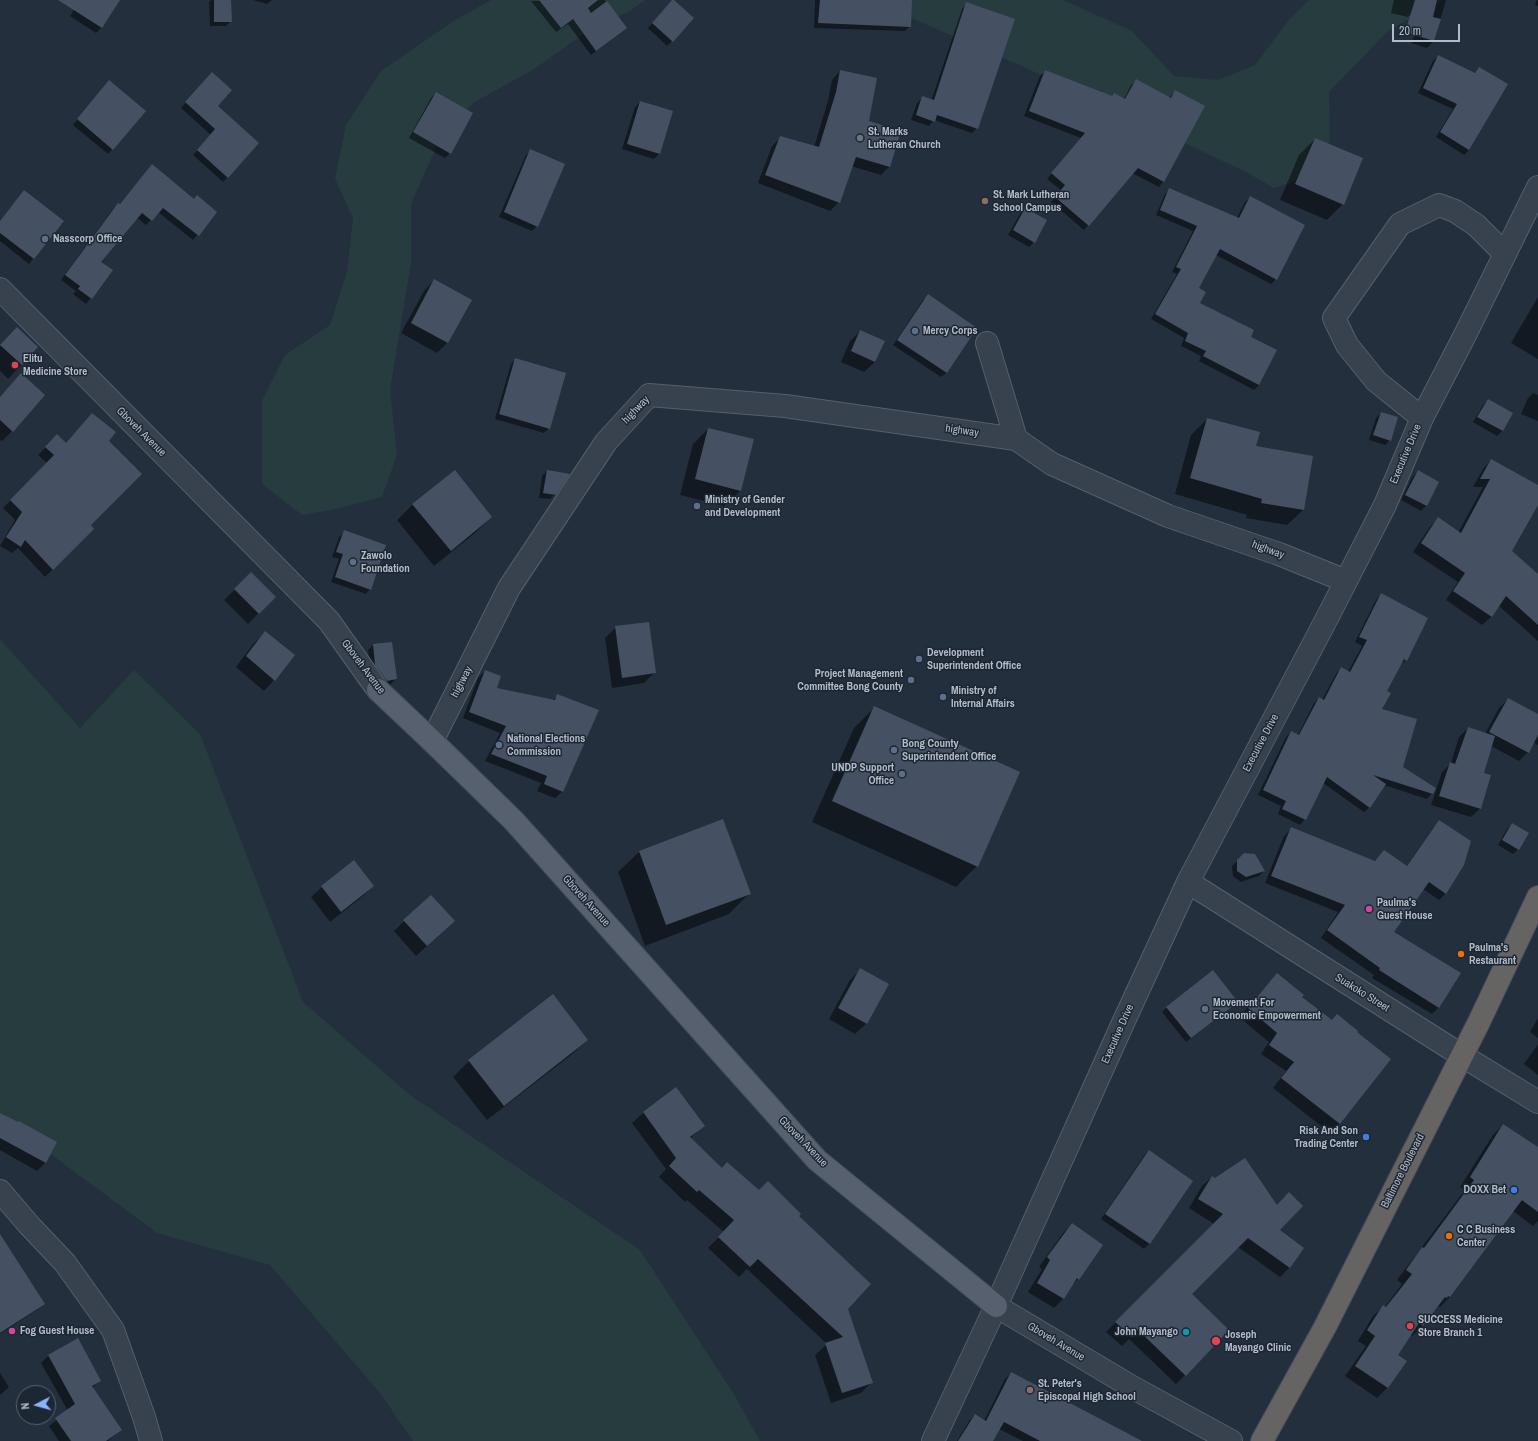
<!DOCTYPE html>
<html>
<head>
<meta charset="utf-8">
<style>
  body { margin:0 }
  #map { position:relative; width:1538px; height:1441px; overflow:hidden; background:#242f3e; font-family:"Archivo Narrow",sans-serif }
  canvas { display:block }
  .north { position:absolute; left:16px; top:1385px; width:40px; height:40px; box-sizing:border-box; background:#1d2633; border:1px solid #59626f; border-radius:50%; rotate:264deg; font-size:11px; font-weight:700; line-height:16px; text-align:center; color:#b4bcc9 }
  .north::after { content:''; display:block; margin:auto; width:14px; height:18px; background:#8ab4f8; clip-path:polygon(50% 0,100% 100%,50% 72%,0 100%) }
  .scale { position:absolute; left:1392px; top:24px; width:68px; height:18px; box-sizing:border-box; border:2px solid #b4bcc9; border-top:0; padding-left:5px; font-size:12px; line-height:14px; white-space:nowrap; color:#b4bcc9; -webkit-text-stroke:3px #1d2633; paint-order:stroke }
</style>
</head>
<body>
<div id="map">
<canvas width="1538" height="1441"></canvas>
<div class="north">N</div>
<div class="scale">20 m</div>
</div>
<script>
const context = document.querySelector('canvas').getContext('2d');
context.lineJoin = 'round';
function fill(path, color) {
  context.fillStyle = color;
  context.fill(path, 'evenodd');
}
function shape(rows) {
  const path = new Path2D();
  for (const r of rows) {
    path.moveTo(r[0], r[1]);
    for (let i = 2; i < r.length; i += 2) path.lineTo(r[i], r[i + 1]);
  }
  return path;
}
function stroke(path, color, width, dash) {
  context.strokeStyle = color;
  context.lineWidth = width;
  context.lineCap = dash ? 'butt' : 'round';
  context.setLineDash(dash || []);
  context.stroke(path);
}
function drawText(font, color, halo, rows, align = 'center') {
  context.font = font + ' "Archivo Narrow",sans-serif';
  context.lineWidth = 3;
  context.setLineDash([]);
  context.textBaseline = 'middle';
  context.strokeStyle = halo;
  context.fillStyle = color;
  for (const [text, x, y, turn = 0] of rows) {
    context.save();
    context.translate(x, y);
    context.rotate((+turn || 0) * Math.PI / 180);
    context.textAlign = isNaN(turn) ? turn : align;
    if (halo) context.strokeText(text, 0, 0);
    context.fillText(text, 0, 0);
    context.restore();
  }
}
fill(shape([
  [491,0,646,0,628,12,592,28,536,68,473,103,436,148,411,204,411,263,390,390,397,455,382,497,336,509,302,515,262,484,262,401,285,355,330,325,347,272,353,218,335,179,346,125,381,71,455,20],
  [900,0,1063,0,1132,31,1174,76,1218,80,1255,65,1288,21,1309,0,1443,0,1388,31,1329,92,1330,141,1295,181,1274,188,1248,173,1026,68,909,17],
  [0,639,80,728,134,670,200,734,303,1002,410,1095,640,1250,735,1396,760,1441,413,1441,380,1393,270,1265,157,1233,18,1130,0,1113]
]), '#263c3f');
fill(shape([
  [72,0,119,0,101,28,96,33,70,16,78,4],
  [211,0,230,0,231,21,226,26,210,26,209,2],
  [253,0,272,0,267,4],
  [605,0,626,28,591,55,568,24,556,32,531,1],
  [815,0,911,0,910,26,905,31,814,28],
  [1394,0,1417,0,1416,9,1408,17,1391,13],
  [1431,0,1446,0,1434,41,1427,48,1411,43],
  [1537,0,1538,0,1538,6,1535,5],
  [966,4,977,128,972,133,934,120,929,126,911,120,917,103,922,98,931,101,962,9],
  [668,5,672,41,667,46,648,28],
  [1438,56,1474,73,1479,68,1469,150,1464,155,1436,137,1453,109,1418,93,1433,61],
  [840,71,868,122,900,132,889,167,881,175,851,166,839,202,830,211,758,183,772,146,781,137,814,147,828,101,832,80],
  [1045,71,1111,97,1114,94,1124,99,1131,85,1136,81,1169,98,1175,91,1203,106,1163,182,1159,187,1132,173,1084,230,1051,202,1061,190,1047,179,1081,138,1024,116,1040,76],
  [207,78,216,106,228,177,223,182,193,155,211,135,181,108],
  [104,87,144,111,108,154,73,125],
  [436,93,450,153,445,158,409,138,431,98],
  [640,102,672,112,659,154,654,159,622,149,635,107],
  [1315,139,1343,204,1327,220,1280,200,1299,155],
  [531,150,537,226,532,231,499,217,526,155],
  [152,165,194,200,216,212,193,240,158,212,146,225,136,217,100,262,112,271,86,304,73,294,76,291,61,280,113,209,119,205],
  [1170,189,1237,218,1245,202,1250,197,1276,279,1271,284,1216,255,1198,288,1199,303,1250,337,1259,385,1254,390,1199,361,1201,356,1181,346,1184,338,1151,319,1177,274,1172,272,1193,231,1156,215,1165,194],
  [24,191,62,221,29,264,0,241,0,221],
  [1025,209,1034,242,1029,247,1008,235,1020,214],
  [434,280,447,343,437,353,401,333,424,291],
  [928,296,976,328,946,373,941,377,893,345,923,300],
  [1538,297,1538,359,1511,343],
  [17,329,37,348,8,379,0,371,0,346],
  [860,331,884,341,875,362,864,372,841,362,850,341],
  [516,359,549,428,544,433,495,419,511,364],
  [11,385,12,431,2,441,0,440,0,397],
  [1533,393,1538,395,1538,421,1521,414,1528,398],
  [1488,400,1512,413,1502,431,1497,436,1473,422,1483,405],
  [1381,413,1390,440,1385,445,1369,440,1376,418],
  [92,414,107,441,89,525,93,529,45,577,18,548,12,553,0,546,15,520,3,508,47,463,38,455,57,436,66,444],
  [1207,419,1255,447,1303,510,1287,525,1246,518,1247,515,1175,494,1191,435],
  [708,429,740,491,724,506,680,495,693,444],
  [1491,460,1538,486,1538,503,1511,552,1538,576,1538,641,1498,605,1491,617,1482,625,1446,600,1458,582,1413,552,1430,527,1438,519,1458,533,1483,487,1473,487,1483,469],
  [547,471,555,494,550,499,539,498,542,476],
  [1418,471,1438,482,1426,506,1421,511,1401,500,1413,476],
  [413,504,491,517,475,533,434,566,397,520],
  [344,532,370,589,366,594,331,582,339,559,332,557,339,537],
  [251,574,274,597,248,624,224,600],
  [1381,594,1427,618,1406,660,1400,665,1385,691,1381,710,1402,768,1432,793,1427,799,1384,785,1370,807,1364,812,1323,783,1305,819,1300,825,1278,814,1281,806,1258,795,1286,737,1291,732,1298,735,1314,703,1319,698,1322,700,1336,674,1341,668,1348,672,1362,646,1355,642,1376,600],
  [616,627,654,673,644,683,612,688,605,638],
  [265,633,274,680,264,691,236,667,254,643],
  [373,645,396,679,391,684,382,685,371,670,368,650],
  [485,671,495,689,553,700,558,695,598,710,562,792,555,798,537,791,541,783,485,761,500,733,463,718,478,678],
  [1508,699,1538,716,1538,745,1533,742,1528,752,1519,761,1491,746,1482,773,1490,776,1480,809,1471,817,1431,805,1442,772,1451,763,1459,737,1468,728,1485,734,1499,708],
  [875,707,977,866,956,887,812,822,854,728],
  [1440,821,1446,893,1439,900,1423,889,1393,932,1439,1007,1432,1014,1372,978,1374,975,1321,938,1338,912,1265,883,1284,836,1291,829,1374,862,1384,851,1406,867,1433,828],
  [1512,824,1518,849,1513,854,1498,845,1507,829],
  [639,852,750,893,729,914,645,946,618,872],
  [1237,861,1264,871,1259,876,1241,882,1233,876,1232,866],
  [354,862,373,886,363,896,330,922,311,897,322,887],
  [404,921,443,931,416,956,394,931],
  [861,969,888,985,866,1024,855,1034,829,1019,850,980],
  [1277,974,1301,997,1331,1021,1356,1032,1390,1059,1339,1124,1330,1133,1273,1088,1286,1071,1261,1054,1269,1042,1239,1017],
  [1232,1006,1186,1042,1162,1012,1167,1007],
  [1538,1018,1538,1038,1530,1032],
  [587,1040,571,1055,487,1120,453,1077,469,1061],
  [1538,1044,1538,1075,1524,1064],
  [676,1088,703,1126,690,1139,722,1169,798,1216,847,1309,872,1382,861,1393,831,1403,815,1355,827,1344,747,1269,739,1277,708,1248,724,1232,687,1200,685,1202,659,1177,666,1169,632,1123,643,1113],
  [0,1114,56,1142,45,1163,37,1171,0,1150],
  [1503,1125,1538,1148,1538,1221,1533,1226,1513,1211,1450,1297,1440,1307,1438,1306,1423,1326,1412,1336,1410,1334,1397,1355,1405,1361,1387,1388,1377,1398,1345,1376,1366,1346,1358,1341,1373,1316,1384,1306,1385,1307,1402,1284,1397,1280,1465,1190,1460,1187,1493,1135],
  [1149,1151,1192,1181,1149,1244,1144,1249,1101,1219,1144,1156],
  [1212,1177,1278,1231,1303,1248,1289,1268,1280,1277,1238,1247,1191,1294,1185,1375,1176,1384,1129,1339,1122,1346,1106,1332,1214,1224,1189,1208,1202,1186],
  [1072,1224,1078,1279,1071,1286,1063,1299,1054,1308,1028,1292,1042,1269,1039,1267,1063,1233],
  [0,1236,43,1304,38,1309,0,1334],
  [77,1340,99,1381,92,1388,121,1430,108,1441,59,1441,49,1426,68,1411,41,1363,48,1356],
  [0,1373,9,1387,0,1395],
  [1011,1373,1140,1441,1023,1441,999,1429,991,1441,957,1441,969,1421,975,1415,984,1421,1005,1379]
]), '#0007');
fill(shape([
  [58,0,120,0,102,28],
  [214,0,231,0,232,22,214,22],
  [539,0,598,0,588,8,591,13,607,1,627,28,596,51,573,19,561,28],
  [672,0,674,0,694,18,673,42,652,23],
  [820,0,912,0,911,27,818,23],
  [1415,0,1437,0,1433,17,1441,19,1434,41,1405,32],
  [966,2,1015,19,978,129,937,115,935,122,916,115,922,96,934,100],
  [1438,55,1475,73,1479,67,1508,84,1469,150,1440,132,1457,104,1423,88],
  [840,70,877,78,869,121,901,131,890,167,856,157,840,203,765,175,780,136,819,147,836,92],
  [1045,70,1112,96,1114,93,1125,99,1136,79,1171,98,1175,90,1205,106,1164,182,1138,168,1089,226,1055,197,1065,185,1051,173,1085,133,1029,111],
  [212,72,232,90,218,106,259,143,228,178,197,150,215,129,185,102],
  [109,80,146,111,113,150,77,119],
  [436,92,473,113,451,154,413,132],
  [640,101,673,111,660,154,627,144],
  [1315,138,1363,158,1344,205,1295,184],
  [530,149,565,164,538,227,504,212],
  [152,164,194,199,197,195,217,212,199,236,163,208,152,221,142,213,101,262,113,270,92,299,78,289,80,286,65,275,118,203,120,204],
  [1169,188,1239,218,1250,196,1305,225,1277,280,1220,249,1199,288,1206,292,1200,303,1254,330,1251,337,1277,350,1259,385,1203,356,1206,351,1185,341,1188,333,1155,314,1181,269,1176,267,1197,226,1160,210],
  [24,190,64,221,34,259,0,233,0,221],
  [1025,208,1047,220,1035,243,1013,230],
  [434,279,472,300,448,343,411,323],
  [928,294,977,328,947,373,897,340],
  [17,327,38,347,22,365,0,345],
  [860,330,885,341,875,362,851,351],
  [515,358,566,373,550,429,499,414],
  [21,373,45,395,13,432,0,420,0,397],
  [1488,399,1513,413,1503,431,1477,417],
  [1381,412,1398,417,1391,441,1373,435],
  [92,413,116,432,109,441,142,474,91,525,94,529,53,570,25,540,21,547,6,537,22,512,10,500,54,455,45,447,57,434,66,443],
  [1207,418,1260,432,1256,446,1313,456,1304,510,1261,503,1262,499,1190,478],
  [708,428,754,439,741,491,695,479],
  [1491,459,1538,485,1538,505,1512,551,1538,574,1538,625,1506,596,1492,617,1453,591,1465,573,1421,543,1438,517,1461,533,1490,479,1480,479],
  [455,470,492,517,451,551,412,504],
  [547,470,570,474,556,495,543,493],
  [1418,470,1439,482,1427,506,1405,495],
  [344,530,386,545,371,590,335,577,343,554,336,552],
  [251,572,276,597,259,614,234,589],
  [1381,593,1428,618,1407,661,1404,659,1387,691,1391,693,1382,709,1417,719,1403,767,1436,788,1433,794,1373,775,1386,784,1370,808,1327,777,1306,820,1282,809,1286,801,1263,790,1291,731,1299,735,1319,697,1324,700,1341,667,1350,672,1367,640,1359,637],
  [649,622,656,673,622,678,615,626],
  [265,631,295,655,275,681,246,656],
  [392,642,397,679,387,681,375,665,373,644],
  [485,670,501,676,497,688,555,700,557,694,599,710,563,792,544,784,547,776,491,754,506,726,469,712],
  [1508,698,1538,714,1538,735,1529,753,1489,732],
  [874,706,1020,772,978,867,832,801],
  [1468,727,1495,736,1484,773,1491,775,1481,809,1439,796,1450,762,1455,764],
  [723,819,751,894,666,925,639,851],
  [1439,820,1471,841,1464,865,1446,894,1429,882,1394,932,1461,973,1439,1008,1379,970,1380,968,1327,930,1345,905,1271,876,1291,827,1375,861,1384,850,1407,866],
  [1512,823,1529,833,1519,850,1502,840],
  [1244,853,1255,854,1265,871,1246,877,1237,871,1237,860],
  [354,860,374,886,341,912,321,886],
  [431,895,455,921,427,946,403,920],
  [860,968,889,984,867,1024,838,1008],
  [1213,970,1238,1002,1191,1038,1166,1007],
  [1277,973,1304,995,1302,997,1332,1020,1337,1014,1358,1031,1357,1032,1391,1059,1340,1124,1281,1078,1294,1062,1269,1045,1277,1033,1248,1008],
  [553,994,588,1040,504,1106,468,1060],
  [676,1087,705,1126,690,1137,722,1168,727,1162,759,1190,768,1181,801,1214,799,1216,871,1284,848,1309,873,1383,842,1393,825,1343,843,1337,758,1259,750,1267,718,1237,734,1220,699,1190,697,1192,669,1166,676,1158,643,1112],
  [0,1113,18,1122,19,1121,57,1142,46,1163,0,1138],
  [1503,1124,1538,1147,1538,1212,1522,1200,1450,1297,1448,1296,1447,1298,1445,1297,1423,1326,1419,1323,1398,1355,1407,1361,1388,1388,1355,1366,1375,1336,1367,1330,1383,1305,1386,1307,1412,1274,1406,1270,1422,1247,1424,1248,1474,1180,1470,1177],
  [1149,1150,1193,1181,1150,1244,1105,1214],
  [1245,1158,1277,1205,1289,1192,1303,1206,1280,1230,1304,1248,1290,1268,1248,1238,1192,1294,1229,1330,1186,1376,1138,1330,1132,1337,1115,1322,1223,1214,1198,1199,1212,1176,1215,1178],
  [1072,1223,1103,1245,1079,1280,1077,1278,1064,1299,1037,1283,1050,1260,1047,1257],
  [0,1234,45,1304,0,1333],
  [78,1338,101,1381,92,1386,122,1430,106,1441,71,1441,55,1418,75,1404,48,1355],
  [1011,1372,1087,1412,1142,1441,1040,1441,1004,1422,993,1441,958,1441,975,1414,986,1421]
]), '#455162');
const minor = shape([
  [0,289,329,621,378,690],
  [987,343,1016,439,1052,464,1168,516,1279,554,1346,581],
  [1422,418,1376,381,1347,345,1334,318,1400,224,1439,205,1455,211,1476,225,1505,254],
  [432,741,509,588,606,442,649,395,785,406,1016,439],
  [1188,882,1461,1055,1538,1102],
  [0,1191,29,1225,65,1263,113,1330,144,1417,151,1441],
  [996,1306,1132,1387,1231,1441],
  [933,1441,996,1306,1123,1023,1188,882,1325,622,1385,505,1422,418,1465,335,1538,187]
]);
const primary = shape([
  [378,690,432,741,514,821,817,1160,996,1306]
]);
const trunk = shape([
  [1262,1441,1325,1327,1479,1022,1538,897]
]);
stroke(minor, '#565f6c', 24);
stroke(primary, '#414a57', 24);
stroke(trunk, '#434c59', 24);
stroke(minor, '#38414e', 22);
stroke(primary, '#56606e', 22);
stroke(trunk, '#656462', 22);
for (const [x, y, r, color] of [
  [860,138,4,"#6b7280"],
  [985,201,4,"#8d6e63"],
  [45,239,4,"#5c6f8a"],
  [915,331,4,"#5c6f8a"],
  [15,365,4,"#e0444e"],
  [697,506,4,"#5c6f8a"],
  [353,562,4,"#5c6f8a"],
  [919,659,4,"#5c6f8a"],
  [911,680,4,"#5c6f8a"],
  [943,697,4,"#5c6f8a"],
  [499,745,4,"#5c6f8a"],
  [894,750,4,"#5c6f8a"],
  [902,774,4,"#5c6f8a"],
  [1369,909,4,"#d1479c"],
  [1461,954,4,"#e8710a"],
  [1205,1009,4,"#5c6f8a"],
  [1366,1137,4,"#3f7fe0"],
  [1514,1190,4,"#3f7fe0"],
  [1449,1236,4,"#e8710a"],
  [1410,1326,4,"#e0444e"],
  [12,1331,4,"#d1479c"],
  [1186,1332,4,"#0f9aa8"],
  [1216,1341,5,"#e0444e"],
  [1030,1390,4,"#8d6e63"]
]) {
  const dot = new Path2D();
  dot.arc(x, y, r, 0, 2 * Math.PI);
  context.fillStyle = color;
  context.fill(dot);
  stroke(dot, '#1d2633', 1.5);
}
drawText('bold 11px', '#b4bcc9', '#1d2633', [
  ["St. Marks",868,132],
  ["Lutheran Church",868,145],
  ["St. Mark Lutheran",993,195],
  ["School Campus",993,208],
  ["Nasscorp Office",53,239],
  ["Mercy Corps",923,331],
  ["Elitu",23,359],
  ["Medicine Store",23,372],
  ["Ministry of Gender",705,500],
  ["and Development",705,513],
  ["Zawolo",361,556],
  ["Foundation",361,569],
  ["Development",927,653],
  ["Superintendent Office",927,666],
  ["Project Management",903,674,"right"],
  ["Committee Bong County",903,687,"right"],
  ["Ministry of",951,691],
  ["Internal Affairs",951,704],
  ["National Elections",507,739],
  ["Commission",507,752],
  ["Bong County",902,744],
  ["Superintendent Office",902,757],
  ["UNDP Support",894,768,"right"],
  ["Office",894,781,"right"],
  ["Paulma's",1377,903],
  ["Guest House",1377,916],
  ["Paulma's",1469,948],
  ["Restaurant",1469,961],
  ["Movement For",1213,1003],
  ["Economic Empowerment",1213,1016],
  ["Risk And Son",1358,1131,"right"],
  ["Trading Center",1358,1144,"right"],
  ["DOXX Bet",1506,1190,"right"],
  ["C C Business",1457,1230],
  ["Center",1457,1243],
  ["SUCCESS Medicine",1418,1320],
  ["Store Branch 1",1418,1333],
  ["Fog Guest House",20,1331],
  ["John Mayango",1178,1332,"right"],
  ["Joseph",1225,1335],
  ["Mayango Clinic",1225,1348],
  ["St. Peter's",1038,1384],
  ["Episcopal High School",1038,1397]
], 'left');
drawText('11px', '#b4bcc9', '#1d2633', [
  ["highway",636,410,-46],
  ["highway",962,431,8],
  ["Gboveh Avenue",141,432,45],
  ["Executive Drive",1406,454,-67],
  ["highway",1268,550,20],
  ["Gboveh Avenue",363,667,53],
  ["highway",462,682,-63],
  ["Executive Drive",1261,743,-62],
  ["Gboveh Avenue",586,901,48],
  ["Suakoko Street",1362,993,32],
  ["Executive Drive",1118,1034,-66],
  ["Gboveh Avenue",803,1142,46],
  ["Baltimore Boulevard",1403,1171,-63],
  ["Gboveh Avenue",1056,1342,31]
]);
</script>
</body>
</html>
